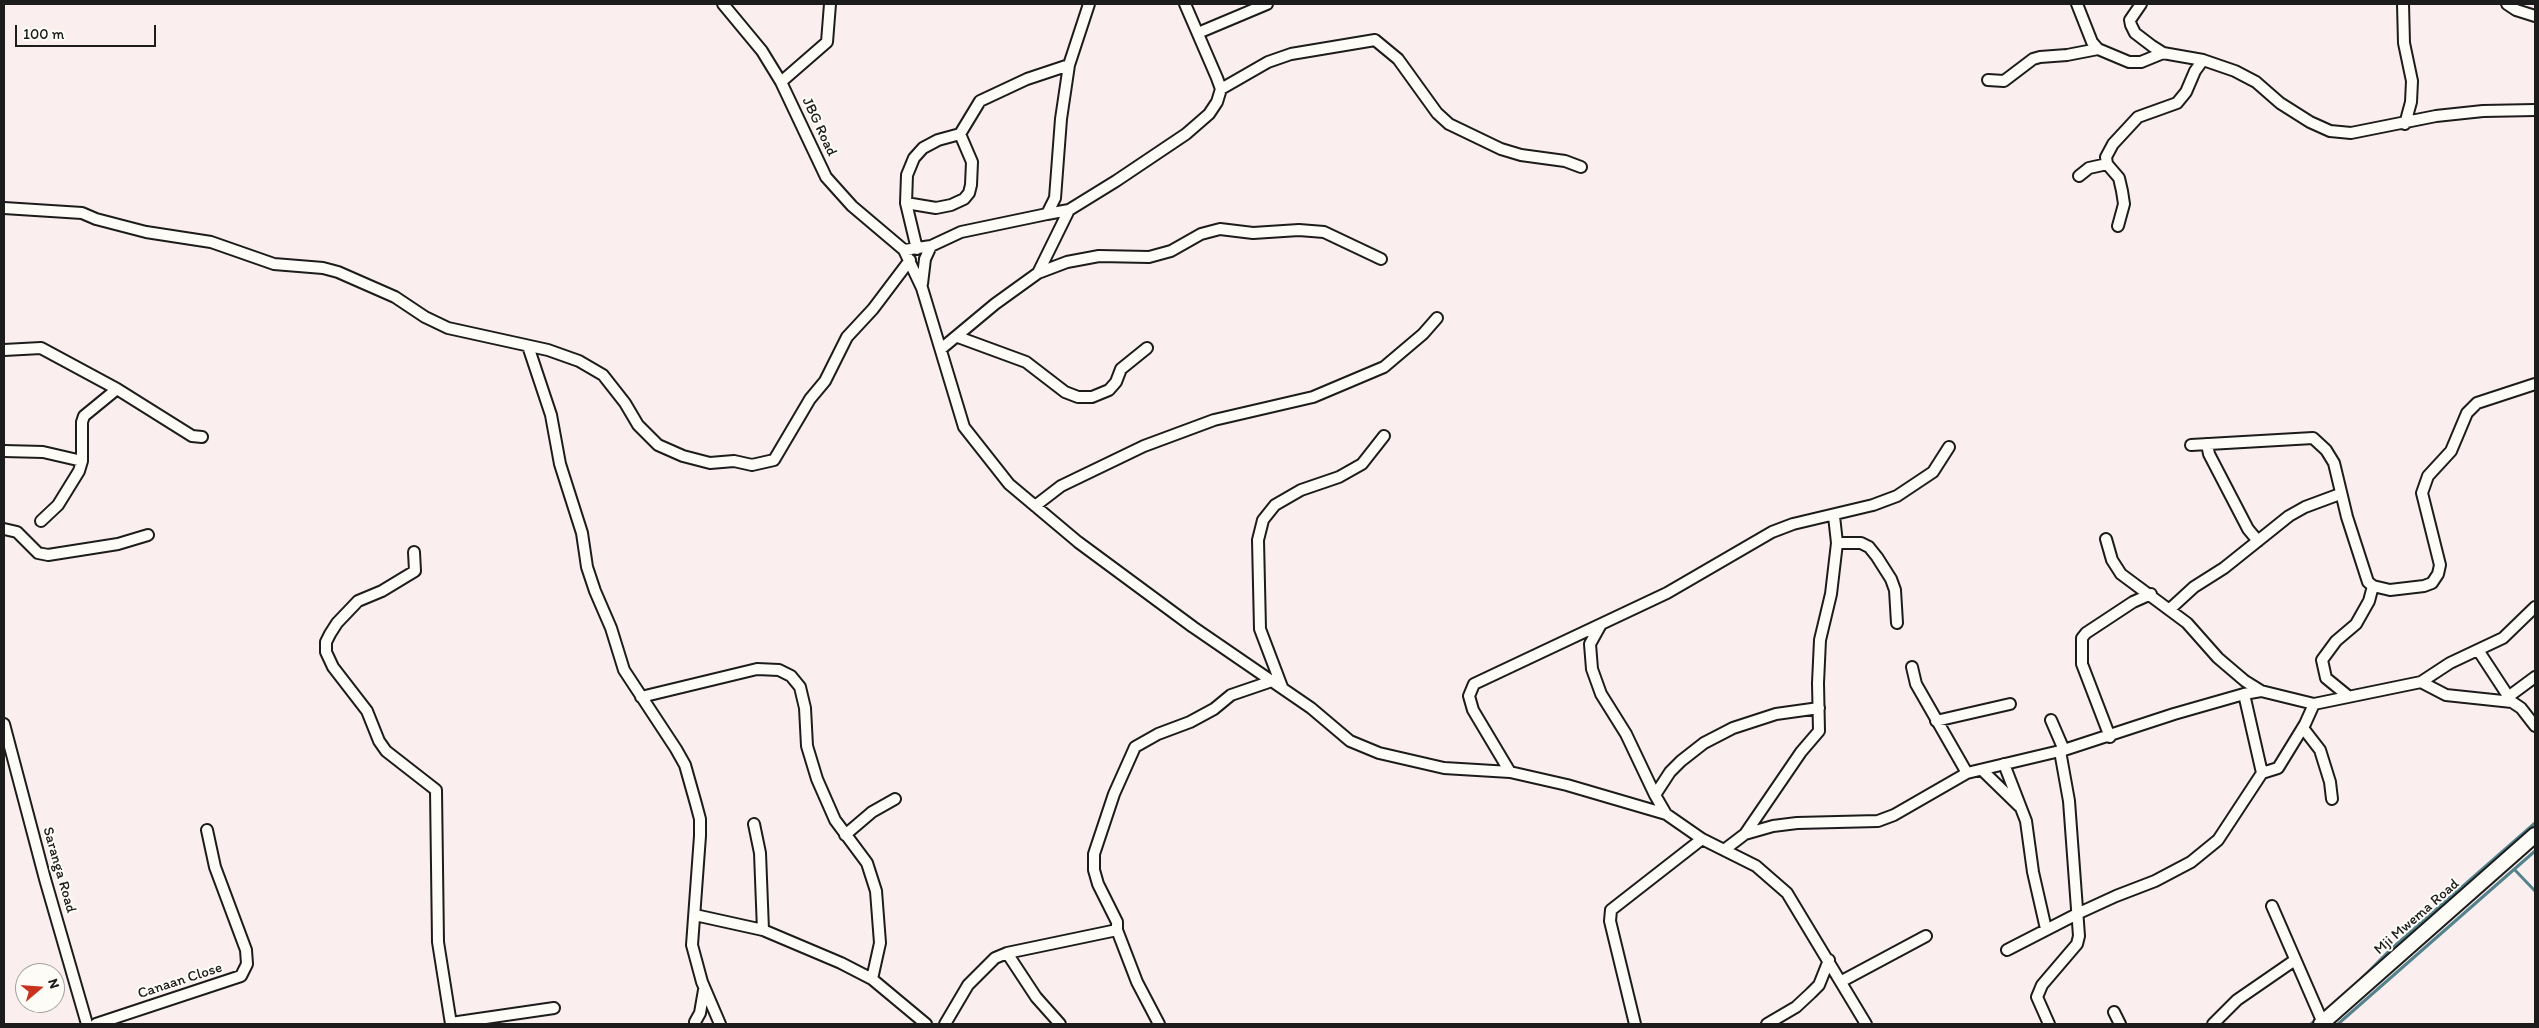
<!DOCTYPE html>
<html>
<head>
<meta charset="utf-8">
<style>
  body { margin:0 }
  #map { position:relative; width:2539px; height:1028px; overflow:hidden; background:#fbeeee; font-family:Itim,sans-serif }
  canvas { display:block }
  .frame { position:absolute; inset:0; border:5px solid #1c1c1c; pointer-events:none }
  .north { position:absolute; left:15px; top:963px; width:50px; height:50px; box-sizing:border-box; background:#fdfcf7; border:1px solid #a3a29f; border-radius:50%; rotate:72deg; font-size:14px; font-weight:700; line-height:20px; text-align:center; color:#1c1c1c }
  .north::after { content:''; display:block; margin:auto; width:18px; height:22px; background:#c8321e; clip-path:polygon(50% 0,100% 100%,50% 72%,0 100%) }
  .scale { position:absolute; left:15px; top:25px; width:141px; height:22px; box-sizing:border-box; border:2px solid #1c1c1c; border-top:0; padding-left:6px; font-size:15px; line-height:18px; white-space:nowrap; color:#1c1c1c; -webkit-text-stroke:4px #fdfcf7; paint-order:stroke }
</style>
</head>
<body>
<div id="map">
<canvas width="2539" height="1028"></canvas>
<div class="frame"></div>
<div class="north">N</div>
<div class="scale">100 m</div>
</div>
<script>
const context = document.querySelector('canvas').getContext('2d');
context.lineJoin = 'round';
function shape(rows) {
  const path = new Path2D();
  for (const r of rows) {
    path.moveTo(r[0], r[1]);
    for (let i = 2; i < r.length; i += 2) path.lineTo(r[i], r[i + 1]);
  }
  return path;
}
function stroke(path, color, width, dash) {
  context.strokeStyle = color;
  context.lineWidth = width;
  context.lineCap = dash ? 'butt' : 'round';
  context.setLineDash(dash || []);
  context.stroke(path);
}
function drawText(font, color, halo, rows, align = 'center') {
  context.font = font + ' Itim,sans-serif';
  context.lineWidth = 4;
  context.setLineDash([]);
  context.textBaseline = 'middle';
  context.strokeStyle = halo;
  context.fillStyle = color;
  for (const [text, x, y, turn = 0] of rows) {
    context.save();
    context.translate(x, y);
    context.rotate((+turn || 0) * Math.PI / 180);
    context.textAlign = isNaN(turn) ? turn : align;
    if (halo) context.strokeText(text, 0, 0);
    context.fillText(text, 0, 0);
    context.restore();
  }
}
stroke(shape([
  [2514,869,2535,891],
  [2358,982,2390,950,2535,823],
  [2311,1024,2318,1018],
  [2338,1024,2535,851]
]), '#54838d', 3);
const street = shape([
  [723,4,762,51,781,82,826,177,852,206,904,250,922,288,964,427,1009,484,1078,542,1193,627,1311,708,1350,741,1379,753,1444,768,1510,772,1567,785,1666,814,1702,839,1756,866,1787,893,1866,1024],
  [2077,4,2092,42,2098,49,2129,62,2141,62,2163,53],
  [2141,4,2130,20,2131,25,2135,33,2152,46,2163,53,2203,60,2235,71,2256,82,2280,103,2310,122,2330,131,2351,133,2436,116,2483,111,2535,110],
  [2403,4,2404,43,2412,81,2411,102,2405,124],
  [2507,4,2516,10,2535,16],
  [1198,33,1267,4],
  [1988,80,2004,81,2033,59,2040,57,2067,55,2098,49],
  [781,82,827,42,830,4],
  [1221,89,1268,62,1291,54,1375,40,1398,59,1437,113,1449,124,1501,149,1521,155,1565,161,1581,167],
  [2079,176,2089,168,2107,164],
  [906,203,936,208,951,205,964,199,969,193,971,185,972,162,960,134],
  [4,208,82,213,96,219,146,232,211,242,274,264,323,268,338,272,395,297,425,317,448,328,548,350,579,361,603,375,625,403,638,425,658,445,683,456,710,463,734,461,752,465,774,460,810,399,825,381,847,337,873,309,910,260],
  [1047,214,1069,210,1116,181,1186,134,1209,114,1217,102,1221,89,1217,78,1185,4],
  [2118,226,2124,204,2122,191,2119,178,2107,164,2106,157,2113,144,2138,117,2177,103,2186,92,2195,71,2203,60],
  [917,249,906,203,907,175,914,158,923,148,938,140,960,134,980,101,1027,79,1069,65],
  [904,250,931,246,961,232,1047,214,1055,198,1061,119,1069,65,1089,4],
  [1038,273,1069,210],
  [922,284,925,259,931,246],
  [958,337,1026,362,1065,392,1078,397,1092,397,1109,390,1116,382,1121,369,1147,348],
  [528,346,551,415,560,464,582,533,587,567,595,591,611,628,624,670,676,749,685,765,696,804,700,819,700,836,692,945,702,982,720,1024],
  [941,349,995,304,1038,273,1067,262,1099,256,1149,257,1171,251,1201,234,1220,229,1253,233,1299,230,1324,232,1381,259],
  [4,350,41,348,117,389,192,436,202,437],
  [2207,444,2209,454,2248,529,2258,541],
  [2191,445,2313,438,2326,450,2334,463,2347,517,2368,582,2373,586,2390,590,2424,586,2432,583,2438,574,2440,565,2422,493,2428,476,2451,451,2467,413,2477,403,2535,384],
  [4,451,43,452,82,461],
  [1035,506,1061,486,1144,446,1214,420,1313,397,1384,367,1423,334,1437,318],
  [41,521,58,505,79,471,82,461,82,422,84,416,117,389],
  [4,529,17,532,38,553,48,555,118,544,148,535],
  [2106,539,2112,560,2121,574,2187,623,2218,658,2245,681,2261,691],
  [1837,543,1861,543,1869,547,1877,557,1891,579,1895,590,1897,623],
  [414,552,415,571,382,591,358,601,337,623,330,634,326,642,326,652,333,667,367,711,379,741,386,751,436,790,438,942,451,1024],
  [2170,609,2194,587,2224,568,2289,516,2305,507,2340,494],
  [1600,626,1590,644,1592,669,1601,694,1626,734,1655,795,1666,814],
  [2478,650,2512,702],
  [1912,667,1916,684,1967,773],
  [2421,682,2446,695,2512,702,2521,708,2535,726],
  [1282,687,1260,629,1258,540,1263,520,1275,505,1301,490,1339,477,1362,464,1384,436],
  [2348,696,2326,678,2322,660,2336,641,2356,624,2369,601,2373,586],
  [641,697,757,669,779,670,791,676,800,687,805,708,807,746,817,779,835,820,867,863,876,891,880,943,872,979],
  [2508,697,2535,677],
  [2051,720,2064,750],
  [1936,721,2010,704],
  [4,724,45,879,87,1024],
  [2303,728,2320,750,2330,782,2332,799],
  [2110,737,2082,664,2082,638,2086,633,2133,602,2151,594],
  [2004,764,2026,821,2033,872,2046,929],
  [1982,770,2019,806],
  [1510,772,1473,710,1469,696,1474,684,1667,593,1772,532,1793,524,1873,505,1897,496,1933,472,1949,447],
  [2262,773,2278,768,2305,724,2314,704],
  [1655,795,1670,772,1681,761,1704,743,1733,728,1776,714,1819,708],
  [754,824,760,853,763,930],
  [1745,834,1801,752,1819,731,1818,683,1820,640,1831,594,1837,543,1834,516],
  [845,835,872,812,895,799],
  [1724,850,1745,834,1773,826,1797,823,1878,821,1894,815,1967,773,2064,750,2174,714,2244,694,2261,691,2314,704,2421,682,2450,663,2503,638,2535,607],
  [2272,906,2323,1023],
  [695,915,763,930,841,963,872,979,926,1024],
  [2007,950,2079,913,2116,896,2155,881,2191,862,2218,840,2262,773,2244,694],
  [1007,953,1036,997,1060,1024],
  [1842,981,1926,936],
  [2114,1012,2120,1024],
  [695,1022,700,1013,704,990],
  [451,1023,554,1008],
  [96,1024,241,976,247,964,246,950,215,867,207,830],
  [945,1024,968,985,995,958,1007,953,1117,930],
  [1159,1024,1137,982,1117,930,1117,922,1098,884,1094,870,1094,854,1114,794,1135,747,1158,734,1190,722,1214,709,1231,695,1272,681],
  [1635,1024,1610,921,1611,910,1702,839],
  [1767,1024,1796,1007,1811,993,1819,985,1829,960],
  [2049,1024,2037,997,2042,985,2077,944,2079,936,2069,801,2060,751],
  [2213,1024,2237,1000,2295,960]
]);
const secondary = shape([
  [2321,1024,2535,835]
]);
stroke(street, '#1c1c1c', 14);
stroke(secondary, '#1c1c1c', 18);
stroke(street, '#fdfcf7', 10);
stroke(secondary, '#fdfcf7', 14);
drawText('15px', '#1c1c1c', '#fdfcf7', [
  ["JBG Road",819,127,65],
  ["Saranga Road",59,870,74],
  ["Mji Mwema Road",2417,917,-41],
  ["Canaan Close",180,981,-18]
]);
</script>
</body>
</html>
